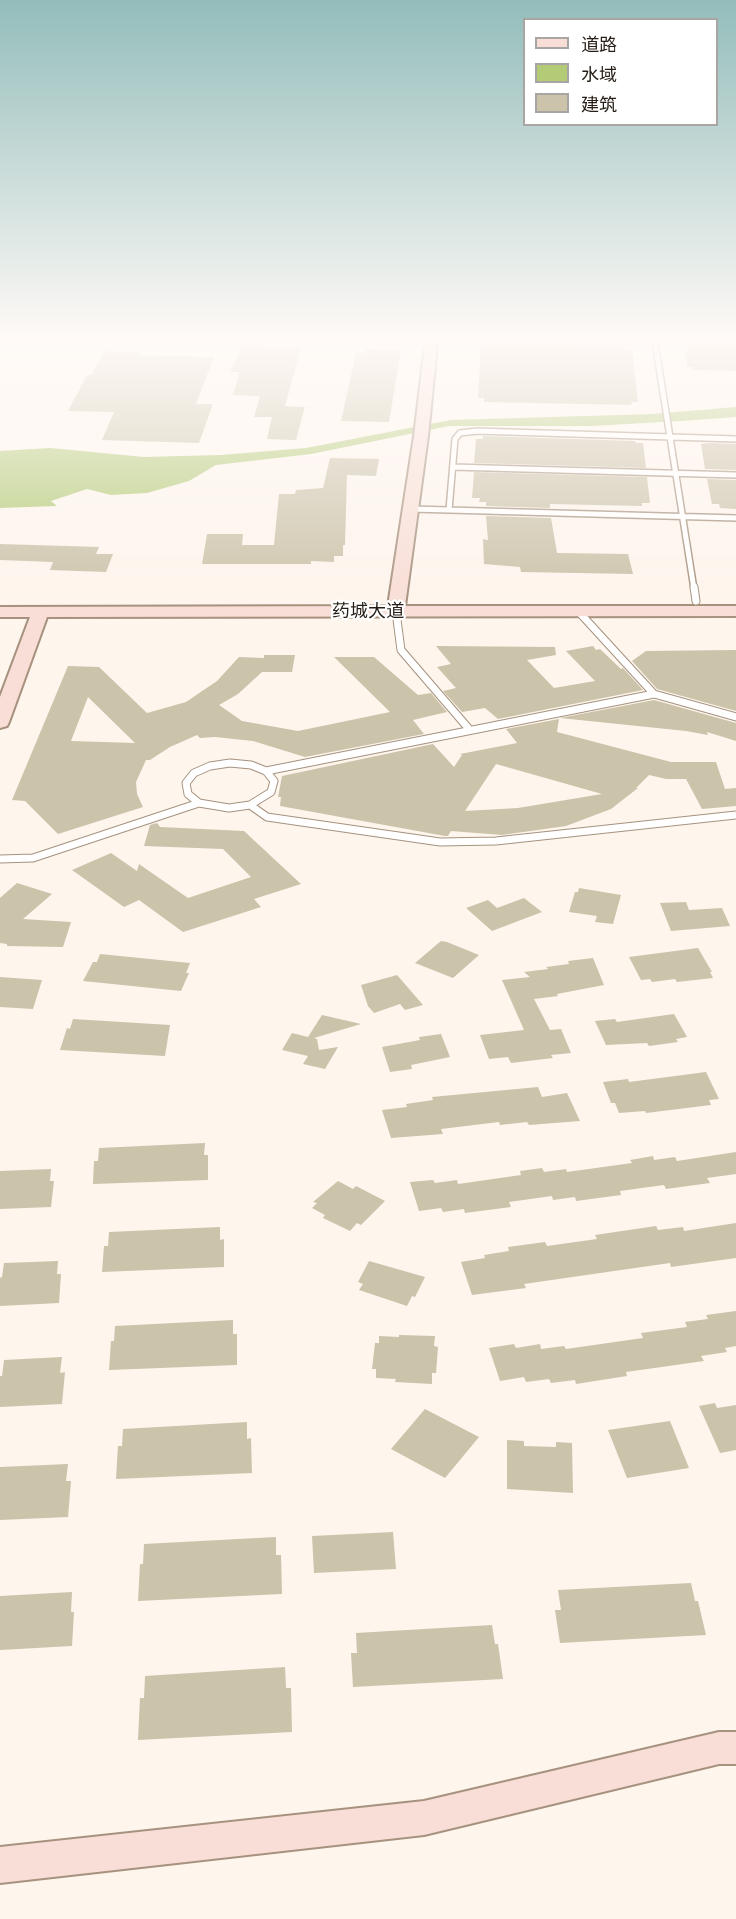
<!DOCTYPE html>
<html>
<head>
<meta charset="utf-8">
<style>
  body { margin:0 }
  #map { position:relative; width:736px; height:1919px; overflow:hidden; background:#fef5ed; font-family:"Fira Sans","Noto Sans SC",sans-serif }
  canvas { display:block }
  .legend { position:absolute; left:523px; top:18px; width:195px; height:108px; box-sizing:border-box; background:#fff; border:2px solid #a8a5a2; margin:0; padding:8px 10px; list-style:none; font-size:18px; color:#261e16 }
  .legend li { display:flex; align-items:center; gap:12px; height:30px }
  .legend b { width:30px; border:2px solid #a8a5a2 }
</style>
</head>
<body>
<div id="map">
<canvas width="736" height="1919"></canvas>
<ul class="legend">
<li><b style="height:8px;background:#f8ded6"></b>道路</li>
<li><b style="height:16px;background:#b3ca77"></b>水域</li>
<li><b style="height:16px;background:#cbc3aa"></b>建筑</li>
</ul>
</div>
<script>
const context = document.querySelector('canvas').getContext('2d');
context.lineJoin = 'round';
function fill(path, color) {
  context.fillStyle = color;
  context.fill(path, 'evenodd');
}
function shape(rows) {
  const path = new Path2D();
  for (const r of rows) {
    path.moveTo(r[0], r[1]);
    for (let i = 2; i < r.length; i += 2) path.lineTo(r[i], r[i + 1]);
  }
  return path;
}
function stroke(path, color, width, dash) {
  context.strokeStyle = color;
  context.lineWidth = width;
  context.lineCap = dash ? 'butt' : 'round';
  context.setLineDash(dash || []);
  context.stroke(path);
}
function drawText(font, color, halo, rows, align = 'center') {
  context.font = font + ' "Fira Sans","Noto Sans SC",sans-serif';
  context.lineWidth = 4.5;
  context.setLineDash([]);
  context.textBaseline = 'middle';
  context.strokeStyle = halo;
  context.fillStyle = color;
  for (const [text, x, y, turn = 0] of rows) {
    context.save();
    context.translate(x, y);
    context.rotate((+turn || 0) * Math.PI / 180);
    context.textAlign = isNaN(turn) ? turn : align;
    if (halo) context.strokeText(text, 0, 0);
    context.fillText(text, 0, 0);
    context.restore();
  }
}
fill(shape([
  [736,407,736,417,680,421,592,426,449,426,311,454,216,465,189,481,147,493,111,495,87,489,51,501,57,506,0,508,0,451,50,448,144,457,221,455,306,448,451,420,652,414]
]), '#b3ca77');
fill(shape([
  [686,336,736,336,736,371,693,370,693,367,687,367,684,351,689,351],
  [487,343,625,346,625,349,632,350,638,402,631,402,632,405,484,402,484,398,478,398,481,346,487,346],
  [242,346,301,348,285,406,305,407,296,440,267,439,272,417,254,417,260,396,233,395,240,372,230,372],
  [366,349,401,350,389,422,341,421,356,353,365,353],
  [105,351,139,352,138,355,214,357,196,404,213,404,199,443,102,440,114,412,68,411,87,375,91,375],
  [483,436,635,441,636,443,643,443,646,468,474,463,476,439,483,439],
  [708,443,736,444,736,470,705,469,701,444],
  [330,458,379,459,376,476,347,475,345,545,343,545,343,556,334,556,334,562,311,561,311,564,202,564,207,534,243,534,242,545,274,545,279,494,295,494,296,490,323,488],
  [474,472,647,477,650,503,642,503,642,506,550,504,550,508,486,506,486,502,479,502,480,498,472,498],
  [707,479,736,480,736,509,720,508,719,504,712,504],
  [486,516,551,518,557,553,628,554,633,574,521,572,520,567,484,564,483,539,488,540],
  [0,544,99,547,96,554,113,554,106,572,50,570,53,562,0,560],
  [436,646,555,647,556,655,527,660,554,688,595,681,566,651,593,646,596,650,600,649,621,669,623,668,643,690,498,719,485,708,462,712,443,691,456,688,437,667,451,664],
  [736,650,736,711,657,689,632,661,646,651],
  [264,655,295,655,292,672,262,672,238,694,219,705,242,721,298,731,390,712,334,657,374,657,418,695,431,693,447,712,413,720,424,734,305,757,253,741,215,737,200,738,197,735,170,747,150,760,146,760,136,782,137,794,143,807,58,834,25,801,12,800,68,666,99,667,147,713,186,702,217,681,239,657,264,658],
  [88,697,135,743,71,741],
  [654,700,736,723,736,741,707,732,708,735,686,731,560,718],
  [559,719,557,732,671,762,716,762,725,789,736,788,736,806,702,809,686,779,666,779,649,775,636,788,638,788,611,809,566,826,502,835,451,831,448,836,445,836,280,806,281,797,278,797,282,776,433,744,454,767,462,755,460,754,517,743,506,729],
  [496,764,602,794,518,808,465,811],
  [157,823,160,827,244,831,301,884,254,899,261,907,183,932,139,900,124,907,72,870,111,853,137,871,139,864,188,898,251,877,223,849,144,846,150,825],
  [17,883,52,894,23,919,71,922,63,947,7,946,7,944,0,943,0,898],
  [579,888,621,895,613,924,595,922,597,916,569,912,575,892,578,892],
  [524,898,542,912,492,931,466,908,488,900,497,908],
  [686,902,689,910,722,908,730,926,671,931,660,903],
  [441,941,447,942,479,955,453,978,415,963],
  [698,948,712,972,710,972,713,978,677,982,675,979,652,982,650,979,641,980,629,957],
  [100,954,190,963,186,973,189,973,181,991,83,981,93,962,97,962],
  [593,958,604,985,557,994,558,996,534,999,550,1030,561,1029,571,1053,551,1055,553,1058,511,1063,508,1057,489,1059,480,1035,524,1030,502,980,530,977,524,972,548,969,546,967,569,964,568,961],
  [397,975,423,1005,405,1010,400,1004,374,1013,368,1006,361,985],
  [0,977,42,980,33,1009,0,1007],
  [674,1014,687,1037,676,1039,678,1042,649,1046,647,1043,606,1045,595,1021,615,1019,617,1022],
  [322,1015,361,1024,314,1038,317,1039,319,1050,338,1047,325,1069,303,1064,308,1056,282,1050,292,1033,308,1037],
  [73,1019,170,1025,165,1056,60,1050,67,1028,70,1029],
  [441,1034,450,1057,411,1065,412,1069,390,1072,382,1047,420,1040,419,1037],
  [706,1072,719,1099,709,1100,711,1105,646,1113,645,1111,619,1113,615,1103,611,1103,603,1082,628,1079,629,1082],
  [538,1087,542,1097,567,1093,580,1121,529,1125,527,1122,500,1125,499,1122,441,1129,443,1134,391,1138,382,1110,407,1107,406,1104,433,1100,432,1097],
  [205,1143,204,1155,208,1155,208,1180,93,1184,94,1161,98,1161,99,1148],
  [736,1152,736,1174,707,1178,710,1183,666,1189,664,1185,620,1191,621,1195,576,1201,575,1197,553,1200,552,1196,509,1202,511,1207,465,1213,464,1209,443,1212,441,1208,419,1211,410,1182,433,1180,435,1183,457,1180,458,1184,521,1175,520,1171,542,1168,544,1172,566,1169,567,1172,632,1163,630,1160,653,1156,654,1160,675,1157,677,1161],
  [51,1169,50,1181,54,1181,51,1207,0,1209,0,1171],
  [338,1181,353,1189,356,1186,385,1201,361,1225,357,1223,350,1231,323,1218,325,1215,312,1208,317,1203,313,1202],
  [736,1223,736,1258,671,1267,670,1263,621,1270,524,1284,526,1288,472,1295,461,1262,485,1258,484,1255,509,1251,508,1247,545,1242,547,1246,597,1239,595,1235,656,1226,658,1230,683,1227,684,1231],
  [220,1227,220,1240,224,1239,224,1267,102,1272,104,1246,108,1246,109,1232],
  [58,1261,57,1274,61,1274,59,1303,0,1306,0,1278,2,1277,4,1263],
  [369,1261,425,1277,415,1297,412,1296,407,1306,359,1290,363,1284,358,1282],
  [736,1311,736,1346,725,1348,727,1352,701,1356,704,1361,626,1372,627,1376,576,1384,575,1380,551,1383,549,1379,526,1382,524,1377,500,1381,489,1348,514,1344,516,1348,540,1344,541,1349,564,1346,566,1349,643,1338,641,1333,687,1327,685,1322,708,1319,706,1315],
  [233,1320,233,1334,237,1334,237,1365,109,1370,111,1341,114,1341,115,1326],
  [399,1335,435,1336,434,1346,438,1347,436,1373,432,1373,432,1384,395,1382,396,1379,376,1378,376,1369,372,1369,375,1343,379,1343,379,1336,399,1337],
  [62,1357,60,1373,65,1372,62,1404,0,1407,0,1376,2,1376,4,1360],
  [715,1403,717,1408,736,1405,736,1450,720,1453,699,1406],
  [425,1409,479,1437,445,1478,391,1449],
  [670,1421,689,1468,627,1478,608,1430],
  [247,1422,247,1439,251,1438,252,1473,116,1479,118,1446,122,1446,123,1429],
  [507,1440,524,1441,524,1446,556,1447,556,1442,572,1443,573,1493,507,1489],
  [68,1464,66,1481,71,1481,68,1517,0,1520,0,1467],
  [393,1532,396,1569,314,1573,312,1536],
  [276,1537,276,1555,281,1555,282,1594,138,1601,140,1564,143,1564,144,1544],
  [691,1583,695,1601,698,1601,706,1635,560,1643,555,1610,561,1610,558,1590],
  [72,1592,71,1612,74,1612,72,1646,0,1650,0,1596],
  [492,1625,495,1644,498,1644,503,1679,353,1687,351,1653,357,1653,356,1633],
  [285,1667,286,1688,291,1688,292,1732,138,1740,140,1698,144,1698,145,1676]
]), '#cbc3aa');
const laneFar1 = shape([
  [654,336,694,589],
  [453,467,736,475],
  [411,509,449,510,455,439,460,433,477,431,736,439],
  [449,510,736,518]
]);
const lane = shape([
  [694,587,696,601],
  [578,611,654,694,736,717],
  [396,612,401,650,469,729],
  [230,763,251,765,266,771,274,781,271,792,250,805,229,808,199,803,188,794,186,783,194,773,210,766,230,763],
  [266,771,654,694],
  [250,805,267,817,440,842,496,841,736,815],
  [0,859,33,858,199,803]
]);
const secondary = shape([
  [426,336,438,336,428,436,405,606,736,606,736,616,47,617,9,722,7,726,0,728,0,697,30,617,0,617,0,607,388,606,414,436,426,336],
  [719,1732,736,1732,736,1764,719,1764,424,1835,0,1883,0,1847,424,1801,719,1732]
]);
stroke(laneFar1, '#a6927f', 8);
stroke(lane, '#a6927f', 9);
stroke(secondary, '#a6927f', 4);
stroke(laneFar1, '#fff', 5);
stroke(lane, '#fff', 7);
fill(secondary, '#f8ded6');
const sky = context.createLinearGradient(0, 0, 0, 604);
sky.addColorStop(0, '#93bdbb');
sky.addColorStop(0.56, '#fffaf7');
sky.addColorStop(1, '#fffaf700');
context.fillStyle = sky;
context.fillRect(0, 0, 736, 604);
drawText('18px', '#261e16', '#fff', [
  ["药城大道",368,612]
]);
</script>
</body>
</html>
